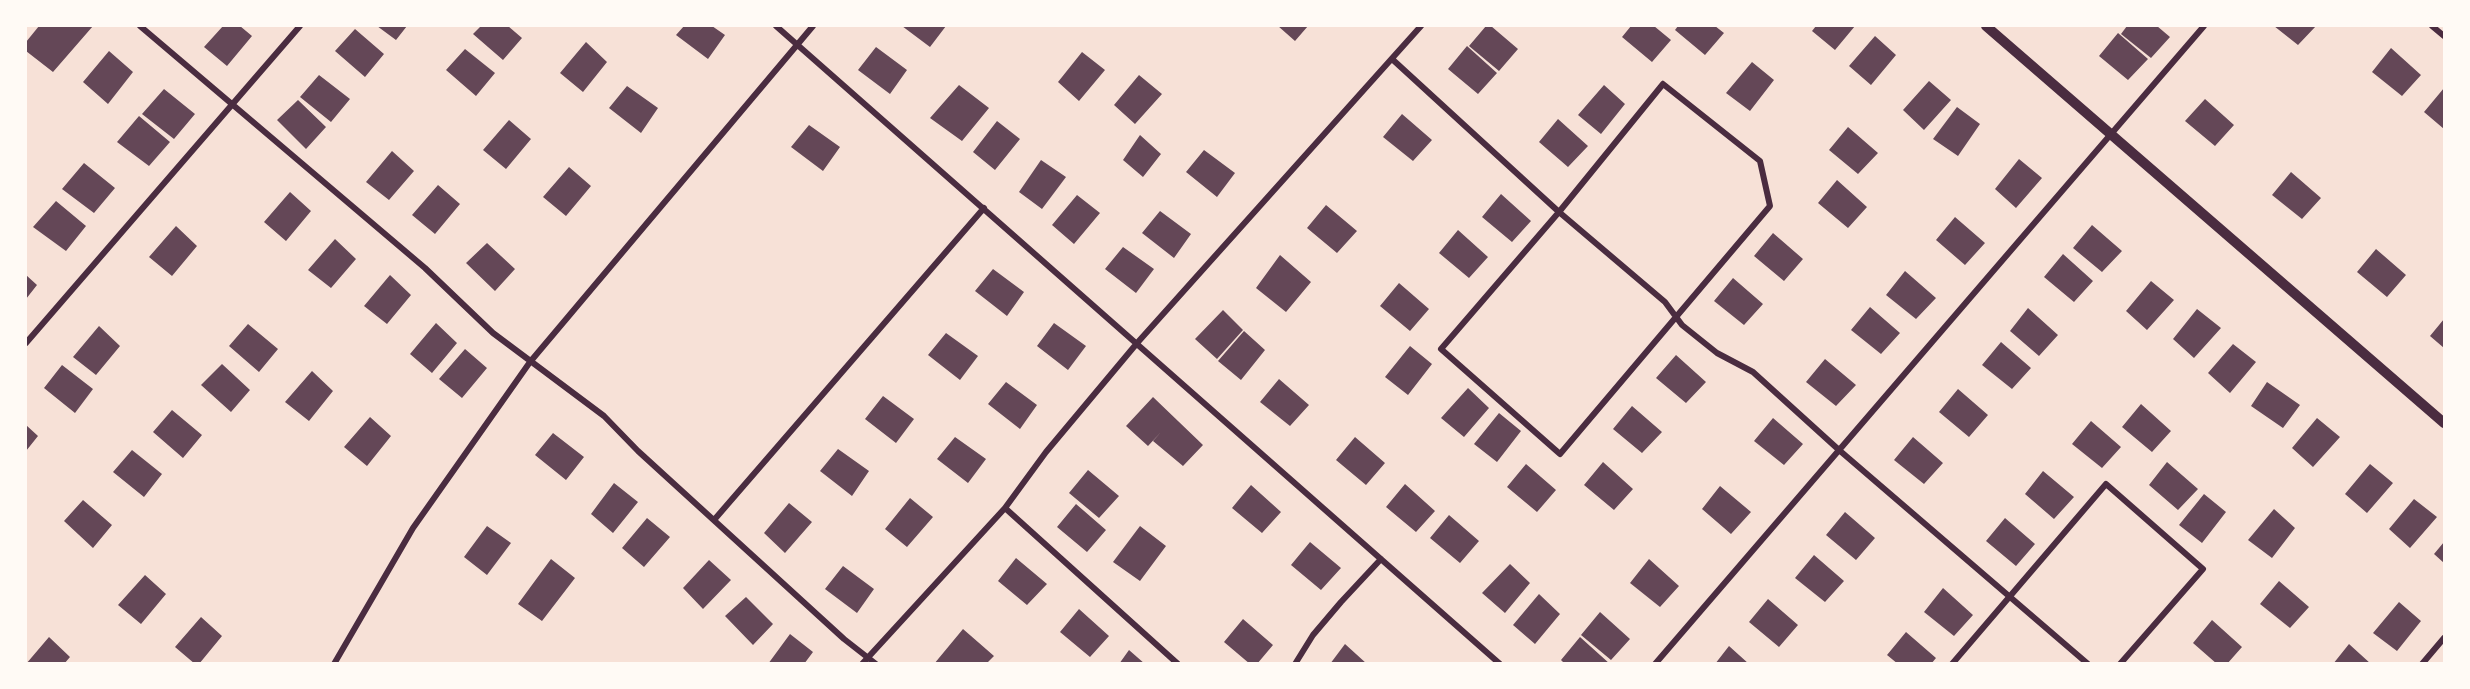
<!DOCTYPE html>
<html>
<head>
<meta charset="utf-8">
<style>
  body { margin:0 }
  #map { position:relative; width:2470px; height:689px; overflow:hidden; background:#f7e1d7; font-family:"Golos Text",sans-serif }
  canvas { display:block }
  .frame { position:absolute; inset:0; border:27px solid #fffaf5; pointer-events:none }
</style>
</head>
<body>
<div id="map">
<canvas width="2470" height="689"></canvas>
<div class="frame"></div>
</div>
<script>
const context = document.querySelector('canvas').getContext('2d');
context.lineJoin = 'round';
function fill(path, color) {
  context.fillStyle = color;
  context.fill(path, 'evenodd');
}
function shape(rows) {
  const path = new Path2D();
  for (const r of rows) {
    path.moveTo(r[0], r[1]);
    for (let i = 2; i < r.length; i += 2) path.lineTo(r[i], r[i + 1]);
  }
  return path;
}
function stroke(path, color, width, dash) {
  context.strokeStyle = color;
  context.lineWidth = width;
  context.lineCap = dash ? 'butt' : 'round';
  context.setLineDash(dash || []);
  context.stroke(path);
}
fill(shape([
  [39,26,93,26,53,72,26,51,26,42],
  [223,26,240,26,252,36,227,66,204,47],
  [377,26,407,26,396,40],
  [481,26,508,26,522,38,503,60,473,34],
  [684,26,712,26,725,35,708,59,676,35],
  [902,26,946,26,930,47],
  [1278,26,1308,26,1295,41],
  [1486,26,1491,26,1518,49,1499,71,1469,46],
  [1631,26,1654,26,1671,40,1652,62,1622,37],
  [1678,26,1715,26,1724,33,1705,55,1675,30],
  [1816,26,1855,26,1835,50,1812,31],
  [2127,26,2157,26,2170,37,2151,58,2121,34],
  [2274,26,2316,26,2298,45],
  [355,29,384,54,365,77,335,51],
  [2118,33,2148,59,2128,80,2099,56],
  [1875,36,1896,55,1871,85,1849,66],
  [586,42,607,62,583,92,560,73],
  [1467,46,1497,73,1478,94,1448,69],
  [876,47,907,70,890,94,858,70],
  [2391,48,2421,75,2402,96,2372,72],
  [465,49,495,73,476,96,446,70],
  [109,51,133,72,108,104,83,82],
  [1082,52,1105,70,1079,101,1058,82],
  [1752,62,1774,80,1750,111,1726,93],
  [319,75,350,99,331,122,300,97],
  [1139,75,1162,94,1135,124,1114,105],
  [1929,81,1951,100,1924,130,1903,110],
  [959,85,989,108,962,141,930,118],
  [1604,85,1625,104,1601,134,1578,115],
  [627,86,658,108,641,133,609,108],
  [2444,88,2444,129,2424,112],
  [164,89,195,114,174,139,142,114],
  [2205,99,2234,125,2215,146,2185,121],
  [298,100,326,127,306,149,277,120],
  [1957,107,1980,124,1958,156,1933,139],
  [1402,114,1432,140,1413,161,1383,137],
  [139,116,170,142,149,166,117,142],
  [1558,119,1588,146,1568,167,1539,142],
  [509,120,531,139,506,169,483,150],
  [997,121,1020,139,995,170,973,152],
  [809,125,840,147,823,171,791,147],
  [1848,127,1878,153,1858,174,1829,150],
  [1140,135,1161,154,1143,177,1123,160],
  [1204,150,1235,173,1217,197,1186,172],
  [392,151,414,171,389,200,366,182],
  [2019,159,2042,178,2016,208,1995,189],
  [1041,160,1066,177,1042,209,1019,192],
  [84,163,115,188,94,213,62,189],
  [569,167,591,186,566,216,543,197],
  [2291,172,2321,198,2302,219,2272,195],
  [1837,180,1867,207,1848,228,1818,203],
  [438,185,460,204,435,234,412,215],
  [290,192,311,211,286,241,264,222],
  [1501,194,1531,221,1512,242,1482,217],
  [1077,195,1100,213,1074,244,1052,225],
  [56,201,86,226,66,251,33,227],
  [1326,205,1357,231,1337,253,1307,228],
  [1160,211,1191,234,1174,258,1142,233],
  [1955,217,1985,243,1965,265,1936,240],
  [2092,225,2122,251,2102,272,2073,248],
  [176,226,197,246,172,276,149,257],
  [1458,230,1488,257,1469,278,1439,253],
  [1773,233,1803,259,1784,281,1754,256],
  [335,239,356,259,331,288,308,270],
  [487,243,515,269,495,291,466,263],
  [1123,247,1154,269,1136,293,1105,269],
  [2376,249,2406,275,2387,297,2357,272],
  [2063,254,2093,281,2074,302,2044,277],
  [1280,255,1311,282,1286,312,1256,288],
  [993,269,1024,292,1007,316,975,291],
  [1905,271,1936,298,1916,319,1886,295],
  [26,275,37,285,26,299],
  [390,275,411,295,387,324,364,306],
  [1733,278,1763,304,1744,325,1714,301],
  [2151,281,2174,300,2147,330,2126,311],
  [1399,283,1429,309,1410,331,1380,306],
  [1870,307,1900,333,1881,354,1851,330],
  [2028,308,2058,335,2039,356,2010,331],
  [2197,309,2221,328,2194,358,2173,339],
  [1223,310,1243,330,1217,359,1195,339],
  [2444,319,2444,348,2430,336],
  [436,323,457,343,432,373,410,354],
  [1054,323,1086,346,1068,370,1037,346],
  [248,324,278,349,259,372,229,346],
  [99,326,120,346,96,375,73,357],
  [1244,331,1265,350,1241,380,1218,361],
  [946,333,978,356,960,380,928,355],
  [2001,342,2031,368,2012,389,1982,365],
  [2233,344,2256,362,2230,393,2208,373],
  [1410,346,1432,364,1408,395,1385,377],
  [465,349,487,368,462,398,439,379],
  [1676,355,1706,382,1686,403,1656,378],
  [1825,359,1856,385,1836,406,1806,382],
  [222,364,250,390,231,412,201,385],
  [62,365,93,389,75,413,44,388],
  [312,371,333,391,309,421,285,402],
  [1279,379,1309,405,1290,426,1260,402],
  [1006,382,1037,405,1020,429,988,404],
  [2267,382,2300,405,2283,428,2251,406],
  [1468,388,1489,408,1464,437,1441,418],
  [1958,389,1988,415,1969,437,1939,412],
  [883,396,914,419,896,443,865,419],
  [1153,397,1203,445,1183,466,1153,441,1161,432,1148,446,1126,426],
  [2141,404,2171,431,2152,452,2122,427],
  [1632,406,1662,432,1642,453,1613,429],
  [172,410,202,435,183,458,153,432],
  [1499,413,1521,431,1497,462,1474,444],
  [370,417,391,436,367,466,344,447],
  [1773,418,1803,444,1784,465,1754,441],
  [2317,418,2340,437,2313,467,2292,448],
  [2091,421,2121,447,2102,468,2072,444],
  [26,425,38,436,26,451],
  [553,433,584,457,566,480,535,455],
  [955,437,986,459,968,483,937,459],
  [1355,437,1385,463,1366,485,1336,460],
  [1913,437,1943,463,1924,484,1894,460],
  [838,449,869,471,852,496,820,471],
  [132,450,162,474,144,497,113,472],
  [1603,462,1633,489,1614,510,1584,485],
  [2167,462,2198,489,2178,510,2149,485],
  [1526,464,1556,490,1537,512,1507,487],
  [2370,464,2393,483,2367,513,2345,494],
  [1088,470,1119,496,1099,518,1069,493],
  [2043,471,2074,497,2054,519,2025,494],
  [614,483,638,502,613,533,591,514],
  [1405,484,1435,511,1416,532,1386,507],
  [1251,485,1281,512,1262,533,1232,508],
  [1720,486,1751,512,1731,534,1702,509],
  [2204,494,2226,512,2202,543,2179,525],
  [910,498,933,517,907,547,885,529],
  [2414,499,2437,517,2410,548,2389,529],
  [83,500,112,525,93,548,64,521],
  [789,503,812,522,785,553,764,533],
  [1076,504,1106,530,1087,552,1057,527],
  [2274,509,2295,528,2272,558,2248,540],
  [1845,512,1875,538,1856,560,1826,535],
  [1449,515,1479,541,1460,563,1430,538],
  [647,518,670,537,644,567,622,548],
  [2005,518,2035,544,2016,566,1986,541],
  [487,526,511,543,487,575,464,557],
  [1140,526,1166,546,1140,581,1113,562],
  [1310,542,1341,568,1321,590,1291,565],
  [2444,542,2444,563,2434,554],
  [1814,555,1844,581,1825,602,1795,578],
  [1016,558,1047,584,1027,605,998,581],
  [551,559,575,578,542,621,518,604],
  [1649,559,1679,586,1660,607,1630,583],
  [709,560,731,580,703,609,683,588],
  [1510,564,1530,583,1505,613,1482,593],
  [843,566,874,589,857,613,825,589],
  [145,575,166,594,141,624,118,605],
  [2279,581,2309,607,2290,628,2260,604],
  [1943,588,1973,615,1954,636,1924,612],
  [1539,594,1560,614,1535,644,1513,625],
  [746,597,773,624,753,645,725,616],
  [1768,599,1798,625,1779,647,1749,622],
  [2399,602,2421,621,2397,651,2373,633],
  [1079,609,1109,636,1090,657,1060,632],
  [1600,612,1630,639,1611,660,1581,635],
  [201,617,222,636,199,664,195,664,175,647],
  [1243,619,1273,645,1257,664,1250,664,1224,642],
  [2212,620,2242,647,2227,664,2217,664,2193,643],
  [963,629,994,656,986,664,934,664],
  [1906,632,1936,658,1931,664,1898,664,1887,655],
  [790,634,813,652,804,664,768,664],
  [49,637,70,657,64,664,26,664],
  [1580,637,1610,664,1565,664,1561,660],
  [1345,644,1367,664,1330,664],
  [2349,644,2371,664,2333,664],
  [1729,646,1749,664,1715,664],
  [1129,650,1145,664,1119,664]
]), '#644757');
stroke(shape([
  [140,26,425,268,493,333,604,416,638,451,844,639,876,664],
  [776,26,1500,664],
  [2432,26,2444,36],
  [1392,59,1559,212,1665,302,1682,325,1717,353,1753,372,1839,450,2088,664],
  [1663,84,1760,161,1770,206,1560,454,1441,349,1559,212,1663,84],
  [26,343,300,26],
  [1005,508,1178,664],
  [714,520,984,208],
  [334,664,413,528,530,362,813,26],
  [862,664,1005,508,1046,452,1138,342,1421,26],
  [1295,664,1313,635,1341,602,1381,559],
  [1655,664,2204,26],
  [1952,664,2106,484,2203,569,2120,664],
  [2422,664,2444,638]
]), '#4a2c40', 6);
stroke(shape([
  [1986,26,2444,423]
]), '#4a2c40', 10);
</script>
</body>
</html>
